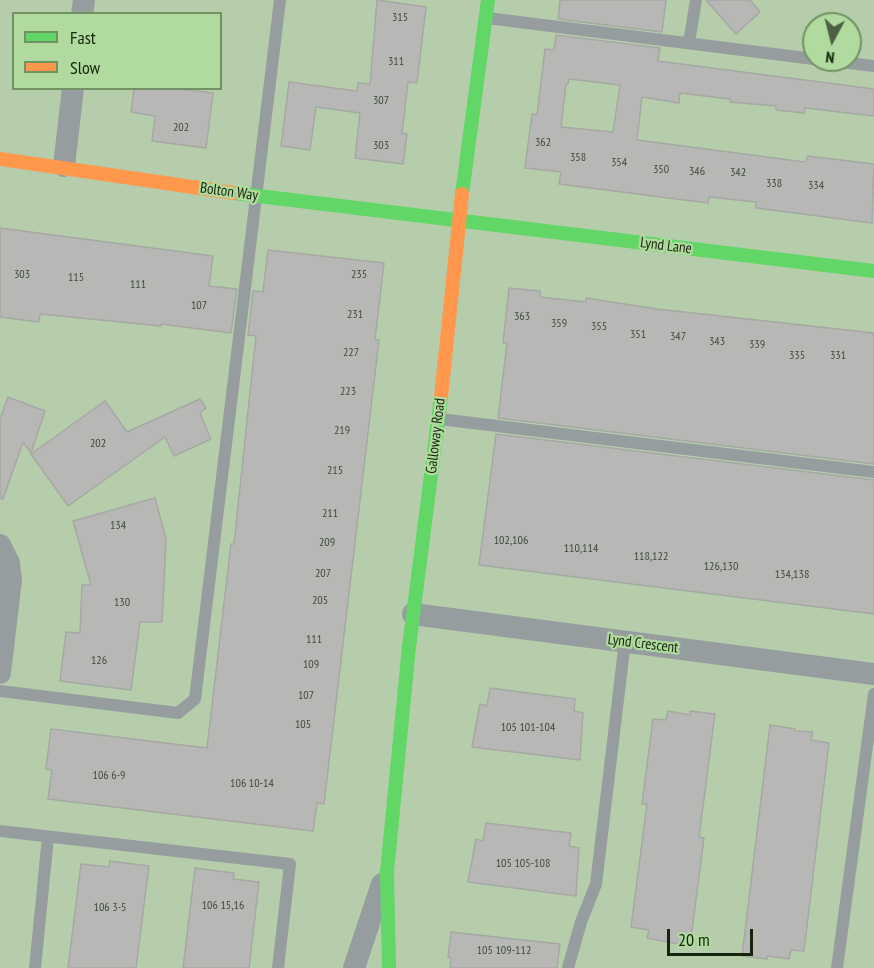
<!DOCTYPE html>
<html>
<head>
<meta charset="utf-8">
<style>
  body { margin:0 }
  #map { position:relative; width:874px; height:968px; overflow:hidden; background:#b6cdac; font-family:"PT Sans Narrow",sans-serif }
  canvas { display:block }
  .legend { position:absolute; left:12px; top:12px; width:210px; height:78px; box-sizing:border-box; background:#b0da9e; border:2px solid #729264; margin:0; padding:8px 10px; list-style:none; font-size:18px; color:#15250e }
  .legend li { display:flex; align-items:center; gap:12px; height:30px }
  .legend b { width:30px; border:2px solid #729264 }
  .north { position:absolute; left:802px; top:12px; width:60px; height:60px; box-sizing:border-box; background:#b0da9e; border:2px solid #729264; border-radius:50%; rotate:187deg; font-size:16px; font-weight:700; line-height:24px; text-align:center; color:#15250e }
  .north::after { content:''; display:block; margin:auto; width:21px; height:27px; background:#4d6045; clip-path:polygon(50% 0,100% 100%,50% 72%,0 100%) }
  .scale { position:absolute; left:667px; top:929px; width:86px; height:27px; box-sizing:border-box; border:3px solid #15250e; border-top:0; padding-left:8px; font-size:18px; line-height:21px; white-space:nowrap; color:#15250e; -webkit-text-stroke:4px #b0da9e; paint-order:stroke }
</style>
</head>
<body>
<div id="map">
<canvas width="874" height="968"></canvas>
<ul class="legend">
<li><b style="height:8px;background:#63d668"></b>Fast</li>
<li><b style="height:8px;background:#ff974d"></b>Slow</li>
</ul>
<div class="north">N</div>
<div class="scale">20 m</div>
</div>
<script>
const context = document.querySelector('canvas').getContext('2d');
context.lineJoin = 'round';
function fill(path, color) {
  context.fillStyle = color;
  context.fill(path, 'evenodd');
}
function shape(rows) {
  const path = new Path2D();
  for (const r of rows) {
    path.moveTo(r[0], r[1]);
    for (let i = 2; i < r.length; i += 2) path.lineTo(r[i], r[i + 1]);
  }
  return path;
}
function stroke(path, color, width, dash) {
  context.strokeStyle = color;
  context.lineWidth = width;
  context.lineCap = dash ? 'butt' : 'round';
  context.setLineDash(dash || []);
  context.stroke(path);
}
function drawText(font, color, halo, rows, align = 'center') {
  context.font = font + ' "PT Sans Narrow",sans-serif';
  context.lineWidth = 4.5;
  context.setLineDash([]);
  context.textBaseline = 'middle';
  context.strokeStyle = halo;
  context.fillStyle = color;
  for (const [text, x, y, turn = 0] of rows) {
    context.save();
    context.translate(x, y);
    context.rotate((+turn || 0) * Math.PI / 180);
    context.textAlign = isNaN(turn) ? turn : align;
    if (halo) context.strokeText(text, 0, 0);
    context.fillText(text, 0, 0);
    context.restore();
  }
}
const building = shape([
  [377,0,426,7,417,83,408,82,402,133,407,134,403,164,355,158,360,113,316,107,310,150,281,146,289,82,357,91,358,83,370,84,377,0],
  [560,0,666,0,662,32,558,19,560,0],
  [706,0,750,0,760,12,736,34,706,0],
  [556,35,660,48,658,61,874,89,874,116,805,108,804,113,776,110,776,106,730,102,730,99,680,93,679,103,642,97,637,140,805,162,808,156,874,164,872,223,756,208,756,202,709,197,708,203,559,184,561,172,525,168,532,114,537,115,545,49,554,50,556,35],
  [569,79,620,85,613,132,561,127,566,84,568,84,569,79],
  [134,88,174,88,213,93,206,148,152,141,155,116,131,112,134,88],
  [0,228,213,256,209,286,237,289,231,333,161,324,161,326,40,314,39,322,0,317,0,228],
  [268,250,384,263,375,340,379,340,324,804,317,803,313,831,48,799,52,770,46,769,51,729,207,748,231,544,234,544,256,336,248,335,253,291,263,292,268,250],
  [509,288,540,291,540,297,586,302,586,298,657,309,874,333,874,464,498,418,507,343,503,343,509,288],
  [8,397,45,411,31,453,23,442,3,499,0,498,0,419,8,397],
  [200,399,206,408,200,413,211,439,174,456,165,437,68,506,31,454,105,401,127,432,200,399],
  [496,434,874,480,874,614,479,565,496,434],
  [155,498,166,539,162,622,140,622,131,690,60,681,66,632,80,633,82,585,91,585,73,521,155,498],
  [490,688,575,699,574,711,583,713,580,760,472,747,480,704,487,706,490,688],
  [668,711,690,715,690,711,715,714,699,837,704,838,690,946,647,938,649,930,631,927,647,804,642,804,653,719,666,720,668,711],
  [770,725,795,729,795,731,813,732,811,740,829,743,804,951,791,950,789,959,767,956,767,959,742,956,770,725],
  [486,823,571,833,569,846,579,848,576,896,468,882,476,839,483,841,486,823],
  [110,861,149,866,136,968,68,968,81,864,109,867,110,861],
  [195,868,234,873,233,879,259,882,249,968,183,968,195,868],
  [451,932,560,944,557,968,450,968,451,958,448,957,451,932]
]);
fill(building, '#b7b8b5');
stroke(building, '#a5a8a3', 1.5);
stroke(shape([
  [487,18,814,59],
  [689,43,696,0],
  [823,60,874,66],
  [440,419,874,472],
  [0,691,178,713,195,699,280,0],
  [0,831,290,864,278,968],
  [35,968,48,837],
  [568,968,581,922,596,884,625,641],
  [837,968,874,694]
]), '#959d9f', 12);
stroke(shape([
  [82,14,84,0],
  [64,166,73,88],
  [0,545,9,563,11,580,0,673],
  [413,614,874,674],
  [354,968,382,884]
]), '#959d9f', 22);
stroke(shape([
  [234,193,874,271],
  [462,194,488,0],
  [389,968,387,872,409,647,441,397]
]), '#63d668', 14);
stroke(shape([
  [0,159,234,193],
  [441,397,462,194]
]), '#ff974d', 14);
drawText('12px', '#3e4a38', null, [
  ["315",400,18],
  ["311",396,62],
  ["307",381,101],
  ["202",181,128],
  ["362",543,143],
  ["303",381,146],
  ["358",578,158],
  ["354",619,163],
  ["350",661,170],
  ["346",697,172],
  ["342",738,173],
  ["338",774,184],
  ["334",816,186],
  ["303",22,275],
  ["235",359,275],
  ["115",76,278],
  ["111",138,285],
  ["107",199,306],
  ["231",355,315],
  ["363",522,317],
  ["359",559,324],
  ["355",599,327],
  ["351",638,335],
  ["347",678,337],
  ["343",717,342],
  ["339",757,345],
  ["227",351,353],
  ["335",797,356],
  ["331",838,356],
  ["223",348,392],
  ["219",342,431],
  ["202",98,444],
  ["215",335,471],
  ["211",330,514],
  ["134",118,526],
  ["102,106",511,541],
  ["209",327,543],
  ["110,114",581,549],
  ["118,122",651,557],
  ["126,130",721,567],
  ["207",323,574],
  ["134,138",792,575],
  ["205",320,601],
  ["130",122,603],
  ["111",314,640],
  ["126",99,661],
  ["109",311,665],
  ["107",306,696],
  ["105",303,725],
  ["105 101-104",528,728],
  ["106 6-9",109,776],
  ["106 10-14",252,784],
  ["105 105-108",523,864],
  ["106 15,16",223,906],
  ["106 3-5",110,908],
  ["105 109-112",504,951]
]);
drawText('15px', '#15250e', '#b0da9e', [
  ["Bolton Way",229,192,8],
  ["Lynd Lane",666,246,7],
  ["Galloway Road",436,436,-83],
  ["Lynd Crescent",643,644,7]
]);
</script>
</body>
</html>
